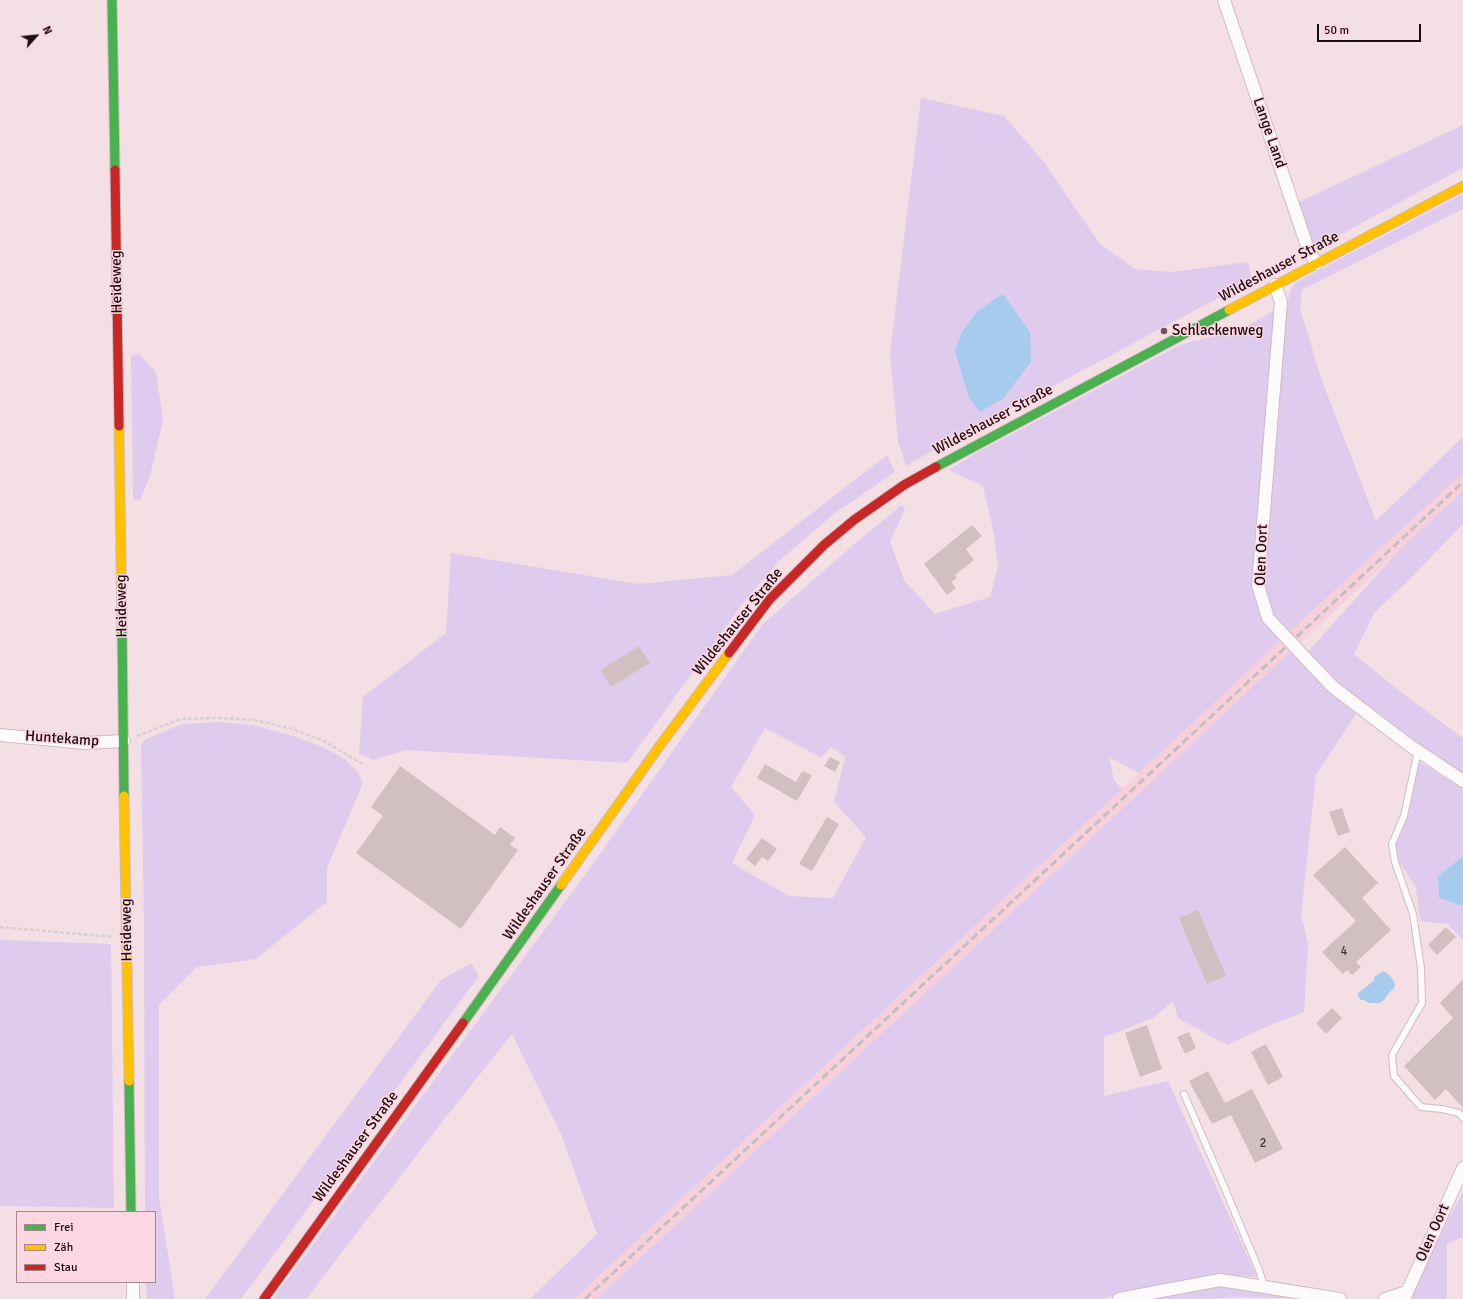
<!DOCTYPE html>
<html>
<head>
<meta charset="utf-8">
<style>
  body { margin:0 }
  #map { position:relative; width:1463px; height:1299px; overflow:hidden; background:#f4dfe5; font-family:Signika,sans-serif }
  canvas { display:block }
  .legend { position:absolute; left:16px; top:1211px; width:140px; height:72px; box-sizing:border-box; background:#fcd7e1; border:1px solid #a3868e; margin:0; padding:5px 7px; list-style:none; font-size:12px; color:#1d0d12 }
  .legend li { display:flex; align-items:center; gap:8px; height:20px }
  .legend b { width:20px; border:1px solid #a3868e }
  .north { position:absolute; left:16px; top:16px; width:40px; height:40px; -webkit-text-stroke:3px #fcd7e1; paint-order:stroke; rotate:63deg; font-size:11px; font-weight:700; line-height:16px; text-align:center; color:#1d0d12 }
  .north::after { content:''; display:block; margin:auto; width:14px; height:18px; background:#1d0d12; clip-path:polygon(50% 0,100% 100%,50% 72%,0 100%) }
  .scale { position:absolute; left:1317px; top:24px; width:104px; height:18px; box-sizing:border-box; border:2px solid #1d0d12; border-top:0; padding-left:5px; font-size:12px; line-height:14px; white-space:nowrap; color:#1d0d12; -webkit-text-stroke:3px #fcd7e1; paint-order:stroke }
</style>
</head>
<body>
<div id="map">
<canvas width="1463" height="1299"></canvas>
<ul class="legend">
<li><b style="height:5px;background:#4caf50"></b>Frei</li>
<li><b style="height:5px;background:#ffc107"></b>Zäh</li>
<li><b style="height:5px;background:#c62828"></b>Stau</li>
</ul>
<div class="north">N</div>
<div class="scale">50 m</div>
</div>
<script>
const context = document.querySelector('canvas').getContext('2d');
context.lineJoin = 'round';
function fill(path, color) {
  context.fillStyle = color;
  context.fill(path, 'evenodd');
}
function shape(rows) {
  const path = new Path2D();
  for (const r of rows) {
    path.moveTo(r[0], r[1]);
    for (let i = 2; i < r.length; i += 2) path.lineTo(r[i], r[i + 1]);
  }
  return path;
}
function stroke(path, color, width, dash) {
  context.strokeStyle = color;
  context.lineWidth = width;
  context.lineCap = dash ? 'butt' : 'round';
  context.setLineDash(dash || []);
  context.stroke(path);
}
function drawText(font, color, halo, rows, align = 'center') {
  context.font = font + ' Signika,sans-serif';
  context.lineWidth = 3;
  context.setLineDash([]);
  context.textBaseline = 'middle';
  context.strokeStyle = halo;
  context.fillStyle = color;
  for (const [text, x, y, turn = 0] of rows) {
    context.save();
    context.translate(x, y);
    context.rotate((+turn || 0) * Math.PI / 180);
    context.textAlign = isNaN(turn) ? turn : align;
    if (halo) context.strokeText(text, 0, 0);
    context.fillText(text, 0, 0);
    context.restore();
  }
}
fill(shape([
  [1463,473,1463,491,962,959,596,1299,574,1299,952,948,1289,632]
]), '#f7d0dc');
fill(shape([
  [921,98,1004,116,1043,161,1100,244,1135,269,1171,272,1248,262,1252,280,950,441,906,466,898,441,890,354],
  [1031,362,1003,399,980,412],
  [1463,125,1463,168,1323,244,1315,245,1310,239,1299,210,1299,202],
  [1463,194,1463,209,1302,290,1300,308,1321,378,1376,521,1463,437,1463,473,1289,632,1273,617,1263,585,1284,331,1290,291,1295,283],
  [1276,309,1252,586,1263,620,1281,640,1139,773,1109,757,1114,780,1122,789,574,1299,530,1299,597,1234,561,1134,512,1034,446,1117,306,1299,273,1299,590,868,762,625,860,539,902,505,905,510,890,541,904,580,935,614,990,597,998,567,994,534,983,486,949,470,978,452,1182,344,1241,330],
  [765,728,822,758,830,747,845,756,834,802,866,837,833,898,789,896,732,863,755,815,731,787],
  [139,354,156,372,163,420,150,476,140,500,133,499,131,356],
  [887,455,895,472,835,513,779,561,744,602,627,763,406,750,373,760,359,753,363,697,446,633,451,553,638,584,732,575],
  [1463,491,1463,524,1408,581,1374,613,1354,654,1402,693,1463,738,1463,775,1335,685,1307,653,1398,551],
  [1291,651,1330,692,1356,714,1316,775,1301,915,1308,944,1304,1012,1263,1028,1227,1045,1178,1018,1173,1001,1153,1018,1104,1037,1104,1096,1168,1081,1257,1277,1219,1275,1139,1289,1101,1299,596,1299,962,959],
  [218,722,253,725,290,735,323,747,345,759,358,773,363,783,327,868,327,902,256,959,197,967,159,1005,159,1197,175,1299,147,1299,146,1282,155,1282,155,1212,145,1212,144,925,141,744,146,739,182,724],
  [1418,761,1463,789,1463,856,1438,876,1439,898,1463,906,1463,940,1448,924,1420,921,1416,887,1400,864,1395,843],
  [0,937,1,940,111,944,114,1208,0,1206],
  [471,963,479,976,241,1299,205,1299,441,980],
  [1463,1192,1463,1237,1447,1244,1447,1299,1409,1299,1437,1241],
  [1221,1284,1315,1299,1237,1297,1208,1299,1132,1299]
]), '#dfcbed');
fill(shape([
  [1003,294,1030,332,1031,362,1003,399,980,412,969,398,955,351,962,332,978,311],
  [1463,856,1463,906,1439,898,1438,876],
  [1384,971,1388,974,1392,978,1395,984,1394,988,1388,994,1384,1000,1379,1003,1369,1003,1364,1000,1361,1000,1358,996,1358,993,1371,983,1374,980,1374,977]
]), '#a6cbec');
fill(shape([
  [972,525,982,536,966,549,974,560,955,575,957,578,951,582,956,588,947,595,924,564],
  [639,646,650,663,611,687,601,670],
  [830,757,840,762,835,772,824,766],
  [765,764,796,782,802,771,812,775,797,801,757,778],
  [400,766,495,835,500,827,515,838,510,845,518,850,461,929,356,853,383,816,371,807],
  [1342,808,1350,832,1338,836,1329,812],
  [827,817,839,824,812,871,799,864],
  [762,838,777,849,768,861,762,857,755,866,746,859],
  [1345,847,1378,883,1362,898,1391,930,1356,962,1361,967,1352,975,1347,970,1343,974,1322,952,1356,921,1313,875],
  [1198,910,1226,976,1207,984,1179,918],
  [1446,927,1456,937,1437,955,1428,945],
  [1463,979,1463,1108,1446,1089,1435,1100,1404,1066,1453,1018,1440,1003],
  [1332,1008,1342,1018,1326,1034,1316,1023],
  [1147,1025,1162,1069,1140,1077,1125,1033],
  [1189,1032,1196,1048,1185,1054,1177,1037],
  [1266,1044,1283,1077,1268,1085,1251,1052],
  [1208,1071,1225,1103,1252,1089,1283,1149,1255,1163,1231,1115,1212,1124,1189,1081]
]), '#d1bfc2');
const lane = shape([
  [1418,751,1404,816,1392,844,1395,862,1413,914,1421,968,1422,1003,1392,1055,1394,1076,1421,1107,1442,1109,1459,1113,1463,1118],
  [1184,1094,1220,1177,1259,1270,1264,1286]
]);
const street = shape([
  [1224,0,1306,243,1316,264],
  [1268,618,1258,585,1281,302,1275,285],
  [1312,665,1333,687,1409,745,1463,781],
  [0,735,85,743,124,741],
  [133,1282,133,1299],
  [1119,1299,1220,1280,1340,1299],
  [1385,1299,1407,1292],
  [1404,1299,1463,1168]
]);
const fast = shape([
  [112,0,115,170],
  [936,467,1229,310],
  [122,628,124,796],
  [463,1023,561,885],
  [129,1081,131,1212]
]);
const slow = shape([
  [1229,310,1463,186],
  [119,426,122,628],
  [124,796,129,1081],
  [561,885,661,744,729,653]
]);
const jam = shape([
  [115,170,119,426],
  [729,653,770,599,824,545,854,520,904,485,936,467],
  [264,1299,463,1023]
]);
stroke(lane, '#cfbcc2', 8);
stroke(street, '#cfbcc2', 14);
stroke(fast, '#cfbcc2', 11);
stroke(slow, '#cfbcc2', 11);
stroke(jam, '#cfbcc2', 11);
stroke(shape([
  [137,736,181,719,219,718,254,720,293,729,324,741,364,765],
  [0,927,113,937]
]), '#d7d1d3', 2.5, [4, 2]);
stroke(lane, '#fdfafb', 6);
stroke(street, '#fdfafb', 12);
stroke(fast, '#4caf50', 9);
stroke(slow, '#ffc107', 9);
stroke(jam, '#c62828', 9);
stroke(shape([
  [585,1299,1463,482]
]), '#c4bec0', 3, [8, 4]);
const streetBridge = shape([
  [1268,618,1312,665]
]);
stroke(streetBridge, '#cfbcc2', 14, []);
stroke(streetBridge, '#fdfafb', 12);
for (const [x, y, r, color] of [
  [1164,331,4,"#68565c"]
]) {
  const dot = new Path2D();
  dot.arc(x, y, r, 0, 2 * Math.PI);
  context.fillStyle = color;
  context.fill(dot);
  stroke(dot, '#fcd7e1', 1.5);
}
drawText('13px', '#4a3a3e', null, [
  ["4",1344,952],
  ["2",1263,1144]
]);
drawText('15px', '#1d0d12', '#fcd7e1', [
  ["Lange Land",1269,133,71],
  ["Wildeshauser Straße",1279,267,-28],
  ["Heideweg",117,282,-91],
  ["Wildeshauser Straße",993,420,-28],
  ["Olen Oort",1262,555,-88],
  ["Heideweg",122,606,-91],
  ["Wildeshauser Straße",738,622,-51],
  ["Huntekamp",62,739,4],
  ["Wildeshauser Straße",545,884,-55],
  ["Heideweg",127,930,-91],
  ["Wildeshauser Straße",356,1147,-54],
  ["Olen Oort",1433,1233,-66]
]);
drawText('15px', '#1d0d12', '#fcd7e1', [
  ["Schlackenweg",1172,331]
], 'left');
</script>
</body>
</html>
